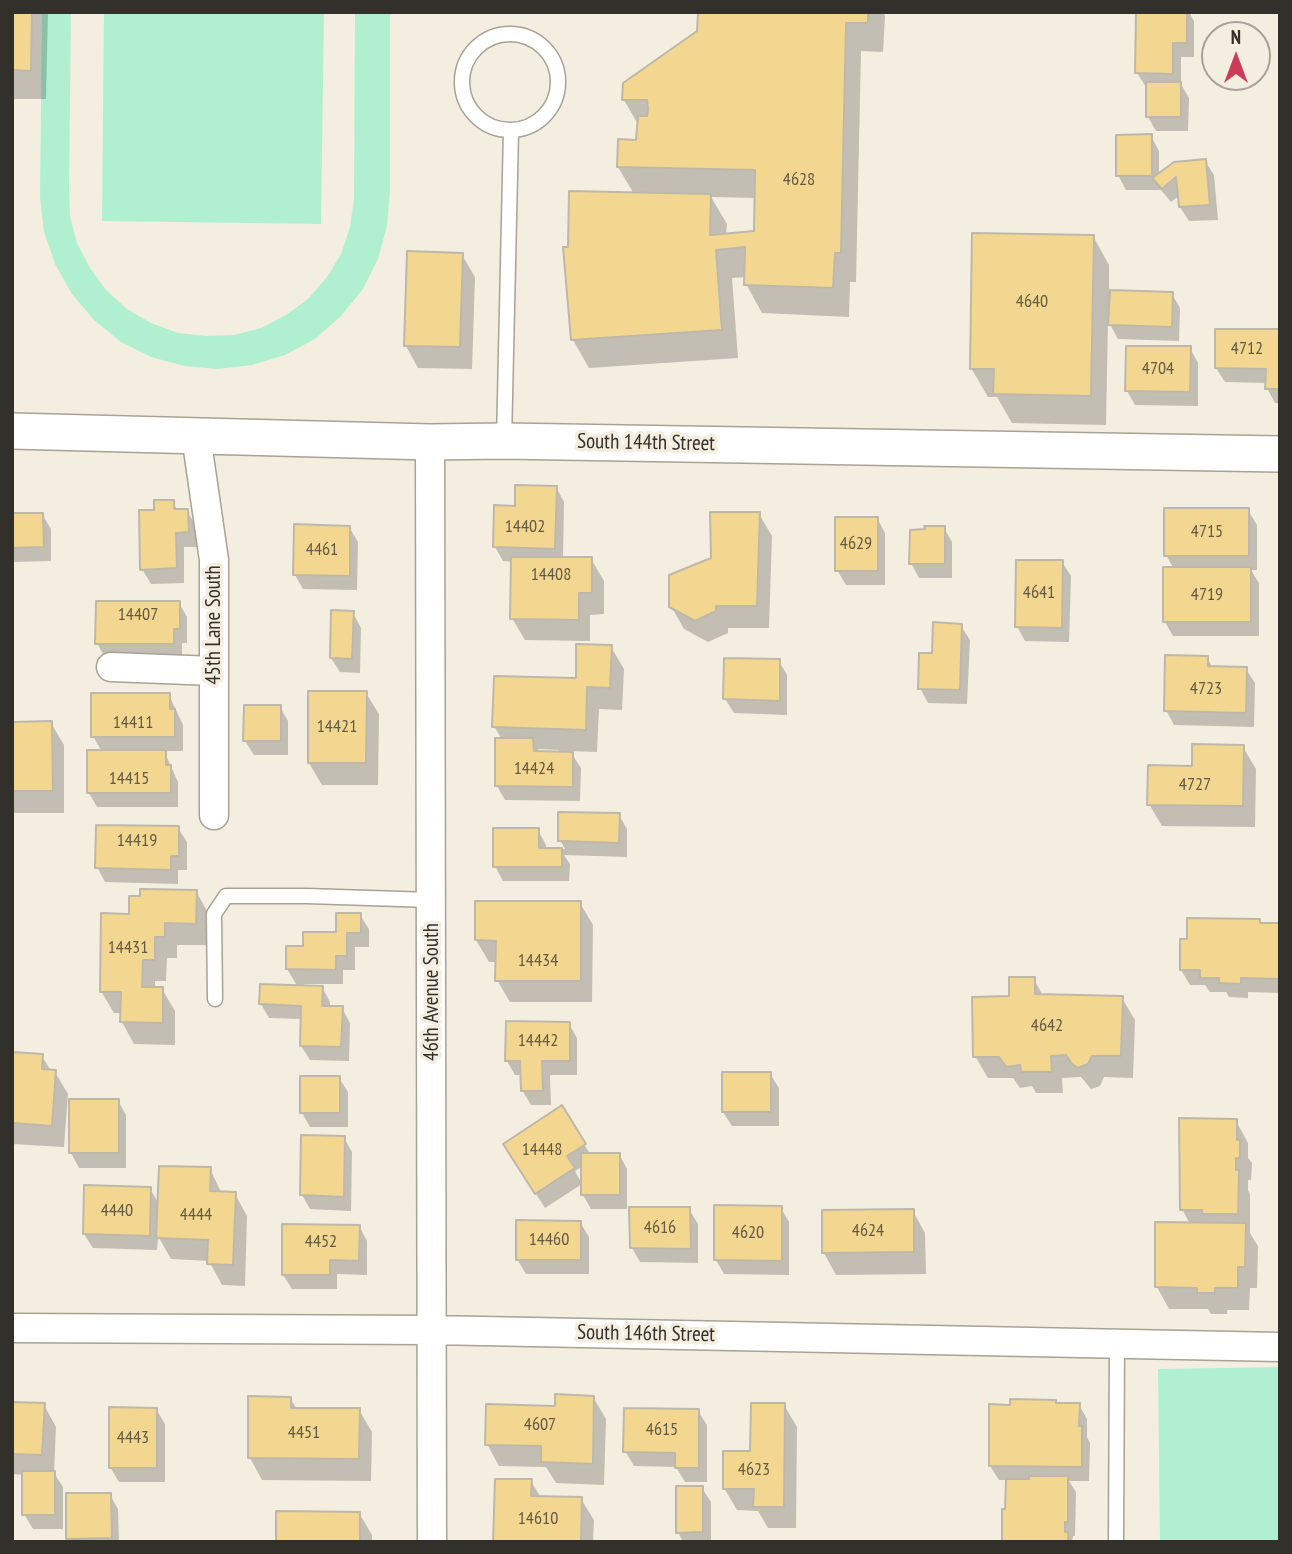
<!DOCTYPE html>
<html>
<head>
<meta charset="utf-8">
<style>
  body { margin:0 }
  #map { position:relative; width:1292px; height:1554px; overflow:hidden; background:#f4eee0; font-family:"PT Sans Narrow",sans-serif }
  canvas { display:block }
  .frame { position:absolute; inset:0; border:14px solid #32302b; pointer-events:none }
  .north { position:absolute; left:1201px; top:21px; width:70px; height:70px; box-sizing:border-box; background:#f4eee0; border:2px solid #a6a298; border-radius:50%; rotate:0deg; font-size:19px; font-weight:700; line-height:28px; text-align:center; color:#32302b }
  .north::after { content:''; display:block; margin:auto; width:24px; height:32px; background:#cc3c58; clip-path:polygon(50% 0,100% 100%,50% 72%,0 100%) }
</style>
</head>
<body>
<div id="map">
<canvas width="1292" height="1554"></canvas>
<div class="frame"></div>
<div class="north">N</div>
</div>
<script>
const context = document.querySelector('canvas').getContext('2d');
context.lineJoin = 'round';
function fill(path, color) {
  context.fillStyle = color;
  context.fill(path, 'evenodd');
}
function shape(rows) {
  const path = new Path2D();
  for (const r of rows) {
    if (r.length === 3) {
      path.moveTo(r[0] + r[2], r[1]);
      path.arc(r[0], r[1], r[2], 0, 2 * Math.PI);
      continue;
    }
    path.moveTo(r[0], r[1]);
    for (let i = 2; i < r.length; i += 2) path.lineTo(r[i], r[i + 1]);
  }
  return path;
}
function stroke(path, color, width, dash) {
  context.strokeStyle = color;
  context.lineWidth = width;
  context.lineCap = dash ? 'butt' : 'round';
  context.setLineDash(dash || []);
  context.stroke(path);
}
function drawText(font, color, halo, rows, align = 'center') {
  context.font = font + ' "PT Sans Narrow",sans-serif';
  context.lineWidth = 7;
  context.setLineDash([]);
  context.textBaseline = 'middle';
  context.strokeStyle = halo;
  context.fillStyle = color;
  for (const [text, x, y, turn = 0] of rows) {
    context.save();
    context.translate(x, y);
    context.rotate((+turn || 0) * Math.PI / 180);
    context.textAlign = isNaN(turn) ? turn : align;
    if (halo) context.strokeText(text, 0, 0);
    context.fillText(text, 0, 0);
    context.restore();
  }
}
fill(shape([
  [42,12,71,12,69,188,70,216,77,243,90,268,106,290,127,309,151,323,178,333,206,336,234,335,261,328,286,315,308,299,327,277,341,254,350,227,354,199,355,12,390,12,390,192,387,226,378,259,363,289,341,316,315,339,285,355,252,365,218,369,184,366,151,357,121,342,94,320,72,294,55,264,44,232,40,197],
  [104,12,324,12,321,224,102,221],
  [1280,1367,1280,1542,1160,1542,1158,1369]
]), '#b0f0d1');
fill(shape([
  [12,12,48,12,46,99,12,99],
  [699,12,883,12,885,16,883,52,861,51,856,282,850,282,849,317,762,313,746,284,746,277,732,278,738,358,589,368,573,340,570,248,634,194,618,167,638,142,639,126,624,100,699,32],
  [711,197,757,198,756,232,726,235,727,224],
  [1138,12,1189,12,1194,21,1194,57,1181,57,1181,84,1189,98,1188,131,1156,131,1148,117,1148,87,1146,87,1137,73],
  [1151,136,1159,151,1159,175,1205,161,1214,175,1218,220,1189,221,1180,207,1179,196,1171,202,1161,190,1126,190,1118,175],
  [1093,236,1109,265,1109,292,1172,294,1180,308,1179,341,1118,339,1108,321,1106,425,1012,423,997,397,988,397,971,368],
  [409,253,462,255,475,277,472,369,418,368,406,346],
  [1280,331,1280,403,1275,403,1267,388,1267,383,1225,382,1216,368],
  [1190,348,1198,363,1198,406,1135,405,1127,391],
  [556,487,564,502,563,559,591,559,604,581,604,614,590,615,590,641,525,640,512,618,513,562,503,561,495,547,516,508],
  [173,502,178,511,187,511,196,526,197,547,184,547,184,583,151,584,142,569,156,511],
  [1248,510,1257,525,1257,570,1251,570,1259,583,1259,636,1173,636,1165,622,1174,569,1166,555],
  [42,514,51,529,51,561,12,562,12,515],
  [759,514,772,536,769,628,728,628,728,633,708,642,684,629,671,606,713,559],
  [877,518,885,533,885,585,846,585,837,570],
  [349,527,358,542,357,590,303,589,295,575],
  [944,528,952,542,952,578,919,578,911,563],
  [1062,562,1071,576,1069,642,1025,641,1017,626],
  [179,603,187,617,187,643,182,643,182,658,105,658,97,643],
  [353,613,361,628,360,673,340,672,331,658],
  [961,626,970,640,967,704,928,703,920,688,934,655],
  [611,647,624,669,622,710,599,709,597,752,570,751,581,768,580,801,505,800,497,786,502,740,494,726,578,680],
  [538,749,559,750,559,754,540,753],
  [1207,658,1213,668,1246,669,1255,683,1254,727,1174,725,1166,710],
  [779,661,787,675,787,715,734,713,725,699],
  [366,693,379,714,378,785,322,785,309,763],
  [169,695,183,725,183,751,164,751,178,782,178,807,97,807,89,793,102,752,93,736],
  [280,707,288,721,288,755,254,755,245,741],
  [12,723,51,723,64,745,64,813,12,813],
  [1243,747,1256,769,1255,827,1162,826,1149,804,1193,768],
  [619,815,627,829,627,857,564,855,570,864,569,881,503,881,495,866,538,830,546,845,546,849,565,849,560,840],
  [178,828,187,842,187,870,178,870,178,884,105,882,97,867],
  [196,891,208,913,208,945,177,945,177,958,167,958,166,981,155,981,155,989,162,989,175,1011,175,1045,134,1044,122,1022,122,1013,114,1013,101,991,131,916],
  [580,903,593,925,592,1002,510,1002,497,980,497,962,489,962,476,940],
  [360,915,369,929,369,947,355,947,355,970,343,970,343,984,304,984,303,987,322,987,330,1002,330,1008,342,1008,350,1023,349,1061,310,1060,301,1046,302,1019,269,1018,261,1004,298,987,287,969,288,948,305,948,338,933],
  [1259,920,1261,925,1280,925,1280,993,1248,992,1248,998,1229,997,1226,992,1210,992,1205,985,1190,985,1181,970,1182,941],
  [1034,979,1043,996,1122,998,1135,1020,1133,1078,1104,1077,1100,1086,1091,1089,1081,1077,1062,1078,1063,1093,1036,1093,1032,1086,1020,1088,1013,1078,988,1078,975,1056,1011,998],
  [569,1024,577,1038,577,1075,550,1075,551,1105,531,1105,522,1090,522,1075,515,1075,507,1061],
  [12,1053,42,1056,51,1071,55,1072,68,1094,64,1147,12,1144],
  [770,1074,779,1088,779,1126,732,1126,723,1112],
  [339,1078,348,1092,348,1127,310,1127,302,1113],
  [71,1101,118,1101,126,1115,126,1168,79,1168,71,1153],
  [562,1108,590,1154,619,1154,627,1169,627,1209,591,1209,583,1195,583,1166,575,1171,582,1184,545,1208,513,1158],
  [1236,1121,1248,1143,1248,1158,1252,1163,1251,1180,1248,1180,1248,1190,1250,1194,1250,1233,1258,1246,1257,1288,1250,1288,1249,1310,1227,1310,1227,1314,1211,1314,1208,1309,1169,1309,1157,1287,1190,1224,1182,1209],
  [344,1138,352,1152,351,1211,310,1209,302,1195],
  [210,1169,222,1194,235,1194,247,1216,245,1286,222,1285,209,1261,171,1259,158,1236,157,1250,93,1248,84,1234,150,1189,159,1204],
  [781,1208,789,1222,789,1275,724,1274,716,1260],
  [689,1209,698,1224,698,1263,640,1262,632,1248],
  [913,1211,925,1233,926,1274,836,1275,824,1253],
  [580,1222,589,1237,589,1274,526,1274,517,1259],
  [359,1226,367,1241,367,1275,337,1274,337,1289,292,1289,283,1275],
  [593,1397,606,1419,604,1485,556,1483,546,1467,499,1466,487,1444,557,1408],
  [290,1398,297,1409,359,1410,372,1432,371,1481,262,1480,250,1458],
  [1055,1401,1057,1404,1079,1405,1087,1419,1087,1437,1090,1443,1089,1481,1069,1481,1076,1492,1075,1536,1073,1536,1072,1542,1003,1542,1007,1480,999,1480,990,1466,1012,1406],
  [12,1404,44,1405,56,1427,54,1473,63,1487,63,1529,33,1529,24,1514,24,1475,12,1474],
  [784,1405,797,1427,796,1528,768,1528,758,1511,737,1510,724,1488,752,1453],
  [156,1409,165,1424,165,1482,119,1482,110,1467],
  [698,1411,707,1425,707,1482,685,1482,676,1467,634,1466,625,1451],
  [531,1481,541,1498,581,1499,594,1520,593,1542,495,1542],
  [702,1488,711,1502,711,1542,683,1542,678,1532],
  [110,1495,118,1509,119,1542,70,1542,68,1538],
  [359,1513,372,1535,372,1542,278,1542]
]), '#0003');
const building = shape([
  [12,12,32,12,31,71,12,70,12,12],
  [698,12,868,12,868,23,846,23,841,253,835,253,833,288,744,285,745,247,716,250,722,330,571,340,563,247,568,247,569,191,711,194,710,235,754,231,755,170,617,167,618,139,636,140,638,116,647,116,648,109,647,100,622,100,623,83,697,31,698,12],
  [1136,12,1187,12,1187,43,1173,43,1173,74,1135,73,1136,12],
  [1146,82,1181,82,1181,117,1146,117,1146,82],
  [1152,134,1152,176,1116,176,1116,135,1152,134],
  [1206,159,1210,205,1179,207,1176,177,1162,189,1152,178,1174,162,1206,159],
  [972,233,1094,235,1091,396,993,394,994,369,970,369,972,233],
  [407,251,463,253,460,347,404,346,407,251],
  [1110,290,1173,292,1172,327,1108,325,1110,290],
  [1215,329,1280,329,1280,389,1265,389,1266,369,1215,368,1215,329],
  [1126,346,1191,346,1190,392,1125,391,1126,346],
  [515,485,557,486,555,549,493,547,494,505,515,506,515,485],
  [154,500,174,500,174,509,188,509,189,532,176,533,177,568,140,570,139,510,154,510,154,500],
  [1164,508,1249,508,1249,556,1164,556,1164,508],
  [710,512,760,512,757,606,716,606,716,611,695,621,669,607,669,575,711,558,710,512],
  [12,513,43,513,44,547,12,548,12,513],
  [835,517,878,517,878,571,835,571,835,517],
  [294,524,350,526,350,576,293,575,294,524],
  [924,526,945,526,945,564,909,564,910,530,925,529,924,526],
  [511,557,592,557,592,593,579,593,579,620,510,619,511,557],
  [1016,560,1063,560,1062,628,1015,627,1016,560],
  [1163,567,1251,567,1251,622,1163,622,1163,567],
  [96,601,180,601,180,629,174,629,174,644,95,644,96,601],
  [331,610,354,611,352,659,330,658,331,610],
  [933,622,962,624,960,690,918,689,919,653,932,653,933,622],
  [576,644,612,645,610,688,587,687,586,730,492,727,494,676,576,678,576,644],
  [1165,655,1208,656,1208,666,1247,667,1246,713,1164,711,1165,655],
  [724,658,780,659,780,701,723,699,724,658],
  [308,691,367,691,366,763,308,763,308,691],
  [91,693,170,693,170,709,175,709,175,737,91,737,91,693],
  [244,705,281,705,281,741,243,741,244,705],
  [52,721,53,791,12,791,12,722,52,721],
  [495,738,533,738,534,751,573,752,573,787,495,786,495,738],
  [1192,744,1244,745,1243,806,1147,805,1148,765,1192,766,1192,744],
  [87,750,166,750,166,765,171,765,171,793,87,793,87,750],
  [558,812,620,813,619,843,558,841,558,812],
  [96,825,179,826,179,856,171,856,171,870,95,868,96,825],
  [493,828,539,828,539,848,562,848,562,867,493,867,493,828],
  [140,889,197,890,196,924,165,923,165,937,155,937,155,960,143,960,142,987,163,987,163,1023,120,1022,121,992,100,992,101,913,129,914,129,896,140,896,140,889],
  [475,901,581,901,581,981,495,981,496,941,475,940,475,901],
  [336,913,361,913,361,933,347,933,347,956,336,956,336,970,286,969,286,946,303,946,303,932,336,932,336,913],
  [1187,918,1260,919,1260,923,1280,923,1280,979,1241,978,1241,984,1219,983,1219,978,1200,978,1200,970,1180,970,1180,939,1187,939,1187,918],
  [1009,977,1035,977,1035,994,1123,996,1121,1056,1092,1056,1088,1064,1078,1068,1072,1064,1066,1055,1051,1056,1052,1072,1021,1072,1020,1065,1006,1067,999,1057,973,1057,972,997,1009,996,1009,977],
  [260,984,323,986,322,1006,343,1006,341,1047,300,1046,301,1006,259,1004,260,984],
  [506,1021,570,1022,570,1061,542,1061,543,1091,521,1091,520,1061,505,1061,506,1021],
  [12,1052,43,1054,42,1069,56,1070,52,1126,12,1123,12,1052],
  [722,1072,771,1072,771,1112,722,1112,722,1072],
  [300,1076,340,1076,340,1113,300,1113,300,1076],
  [69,1099,119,1099,119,1153,69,1153,69,1099],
  [562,1105,586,1144,567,1156,575,1168,535,1194,503,1144,562,1105],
  [1179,1118,1237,1119,1237,1140,1240,1140,1240,1158,1236,1158,1236,1170,1239,1170,1238,1214,1202,1214,1202,1210,1180,1210,1179,1118],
  [301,1135,345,1136,344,1197,300,1195,301,1135],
  [581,1153,620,1153,620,1195,581,1195,581,1153],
  [159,1166,211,1167,210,1191,236,1192,233,1265,207,1264,208,1240,156,1238,159,1166],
  [84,1185,151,1187,150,1236,83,1234,84,1185],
  [714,1205,782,1206,782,1261,714,1260,714,1205],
  [629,1207,690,1207,691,1249,630,1248,629,1207],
  [914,1209,914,1252,822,1253,822,1210,914,1209],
  [516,1220,581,1221,581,1260,516,1260,516,1220],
  [1155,1222,1246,1223,1245,1267,1238,1267,1238,1288,1215,1288,1215,1293,1197,1293,1197,1288,1155,1287,1155,1222],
  [282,1224,360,1225,359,1261,330,1260,330,1275,282,1275,282,1224],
  [555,1394,594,1396,593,1464,541,1462,541,1446,485,1445,486,1404,555,1406,555,1394],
  [248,1396,291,1397,291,1408,360,1408,359,1459,248,1458,248,1396],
  [1010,1399,1056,1400,1056,1403,1080,1403,1079,1426,1082,1426,1082,1467,989,1466,989,1404,1010,1405,1010,1399],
  [12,1402,45,1403,42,1455,12,1454,12,1402],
  [751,1403,785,1403,784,1507,753,1507,754,1489,723,1489,723,1451,750,1451,751,1403],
  [109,1407,157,1408,157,1468,109,1468,109,1407],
  [624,1408,699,1409,699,1468,675,1468,675,1453,623,1452,624,1408],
  [22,1471,55,1471,55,1515,22,1515,22,1471],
  [1029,1476,1068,1476,1068,1522,1065,1522,1065,1532,1068,1532,1068,1542,1002,1542,1002,1509,1005,1509,1006,1479,1029,1479,1029,1476],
  [495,1479,532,1479,531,1496,582,1497,581,1542,493,1542,495,1479],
  [676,1486,703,1486,703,1532,676,1533,676,1486],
  [66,1493,111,1493,112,1538,66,1539,66,1493],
  [276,1511,360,1512,360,1542,276,1542,276,1511]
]);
fill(building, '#f3d790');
stroke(building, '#bdb8aa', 2);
const service = shape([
  [510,82,48],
  [504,441,511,131],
  [215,999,214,914,226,896,307,896,431,900],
  [1116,1542,1117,1344]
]);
const minor = shape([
  [196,436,214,560,214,815],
  [430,442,432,1542],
  [111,667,214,671],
  [12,1328,432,1330,1280,1347]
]);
const tertiary = shape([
  [12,431,430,442,504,441,1280,454]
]);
stroke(service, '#a8a295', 17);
stroke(minor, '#a8a295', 31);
stroke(tertiary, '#a8a295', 38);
stroke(service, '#fff', 14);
stroke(minor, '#fff', 28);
stroke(tertiary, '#fff', 35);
drawText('18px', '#625a44', null, [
  ["4628",799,180],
  ["4640",1032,302],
  ["4712",1247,349],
  ["4704",1158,369],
  ["14402",525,527],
  ["4715",1207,532],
  ["4629",856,544],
  ["4461",322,550],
  ["14408",551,575],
  ["4641",1039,593],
  ["4719",1207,595],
  ["14407",138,615],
  ["4723",1206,689],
  ["14411",133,723],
  ["14421",337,727],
  ["14424",534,769],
  ["14415",129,779],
  ["4727",1195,785],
  ["14419",137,841],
  ["14431",128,948],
  ["14434",538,961],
  ["4642",1047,1026],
  ["14442",538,1041],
  ["14448",542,1150],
  ["4440",117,1211],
  ["4444",196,1215],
  ["4616",660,1228],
  ["4624",868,1231],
  ["4620",748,1233],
  ["14460",549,1240],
  ["4452",321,1242],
  ["4607",540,1425],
  ["4615",662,1430],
  ["4451",304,1433],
  ["4443",133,1438],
  ["4623",754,1470],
  ["14610",538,1519]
]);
drawText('21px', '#32302b', '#f4eee0', [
  ["South 144th Street",646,443,1],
  ["45th Lane South",214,625,-90],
  ["46th Avenue South",432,992,-90],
  ["South 146th Street",646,1334,1]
]);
</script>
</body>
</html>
